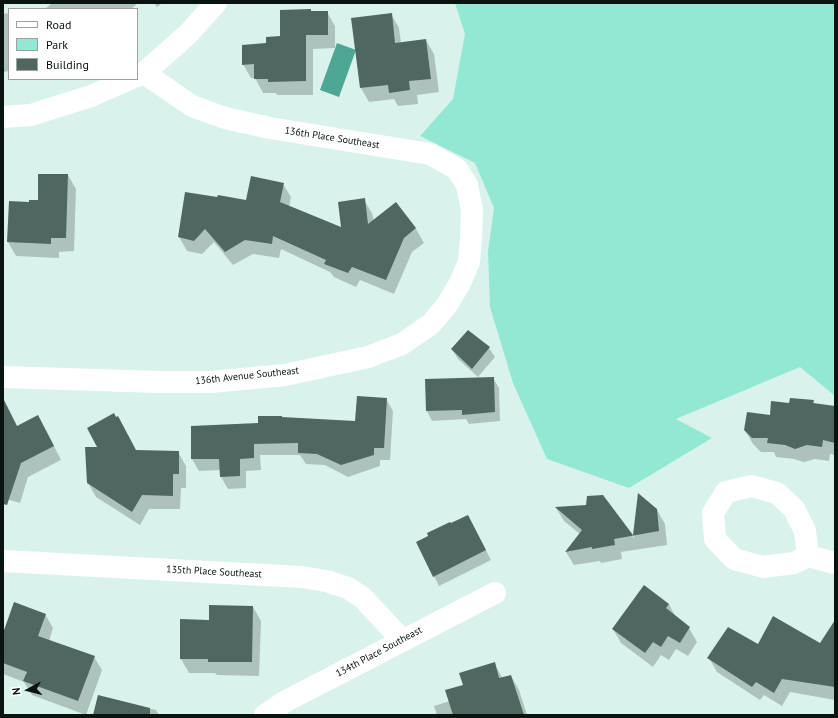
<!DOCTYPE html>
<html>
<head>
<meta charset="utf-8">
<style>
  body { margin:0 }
  #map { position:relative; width:838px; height:718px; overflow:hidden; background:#d9f3ec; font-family:"PT Sans",sans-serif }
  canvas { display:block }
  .frame { position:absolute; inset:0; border:4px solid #091310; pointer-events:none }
  .legend { position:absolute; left:8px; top:8px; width:130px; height:72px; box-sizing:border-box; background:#fff; border:1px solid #9da19f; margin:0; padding:5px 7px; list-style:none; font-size:12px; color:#091310 }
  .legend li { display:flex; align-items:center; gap:8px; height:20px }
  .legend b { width:20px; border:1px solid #9da19f }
  .north { position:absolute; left:8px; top:670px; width:40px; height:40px; -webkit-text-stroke:3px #fff; paint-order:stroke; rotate:263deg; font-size:11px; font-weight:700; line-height:16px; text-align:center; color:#091310 }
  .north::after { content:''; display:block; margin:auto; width:14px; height:18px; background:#091310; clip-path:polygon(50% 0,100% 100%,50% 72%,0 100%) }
</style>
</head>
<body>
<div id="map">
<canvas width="838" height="718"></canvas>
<div class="frame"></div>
<ul class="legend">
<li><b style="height:5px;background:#fff"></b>Road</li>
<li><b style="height:11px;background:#93e8d4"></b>Park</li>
<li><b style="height:11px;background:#506761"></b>Building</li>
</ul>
<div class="north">N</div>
</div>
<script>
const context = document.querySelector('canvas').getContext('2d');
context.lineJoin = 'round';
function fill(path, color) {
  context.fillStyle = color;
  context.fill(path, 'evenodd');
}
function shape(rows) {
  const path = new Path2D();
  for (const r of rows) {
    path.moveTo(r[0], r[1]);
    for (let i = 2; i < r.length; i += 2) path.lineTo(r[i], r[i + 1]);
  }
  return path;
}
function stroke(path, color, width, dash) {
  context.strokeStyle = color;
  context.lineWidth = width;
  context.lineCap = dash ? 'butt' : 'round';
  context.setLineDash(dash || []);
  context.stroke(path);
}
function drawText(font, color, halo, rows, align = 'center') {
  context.font = font + ' "PT Sans",sans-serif';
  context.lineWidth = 3;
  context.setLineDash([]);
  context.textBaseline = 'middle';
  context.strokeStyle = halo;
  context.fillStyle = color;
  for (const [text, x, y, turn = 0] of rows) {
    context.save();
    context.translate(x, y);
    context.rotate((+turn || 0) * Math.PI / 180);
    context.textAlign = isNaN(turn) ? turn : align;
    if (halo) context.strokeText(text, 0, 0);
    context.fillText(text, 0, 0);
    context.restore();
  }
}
fill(shape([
  [455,3,835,3,835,396,800,367,676,419,712,438,629,488,547,459,513,383,490,307,488,252,494,208,475,163,420,136,453,99,465,34]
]), '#93e8d4');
fill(shape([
  [337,43,356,50,339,97,320,90]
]), '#4ea795');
fill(shape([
  [52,3,138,3,131,9,43,9,45,9],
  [154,3,162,3,157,7],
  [310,10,312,12,327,12,335,26,335,48,313,49,313,95,277,95,276,93,263,93,255,78,251,78,243,64,267,44,281,37],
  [9,13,9,71,3,72,3,14],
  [391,14,399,28,401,43,426,40,434,54,439,92,417,95,418,104,398,106,394,99,369,102,361,88,352,19],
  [68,175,76,189,74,251,59,252,59,258,16,256,8,242,30,203,39,201],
  [283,184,291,197,289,207,342,229,364,200,372,213,374,221,396,203,416,229,424,243,412,252,394,294,360,280,356,287,334,277,330,272,281,249,279,258,253,254,233,265,214,242,202,254,187,251,179,237,186,193,247,201],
  [489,348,495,357,478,377,458,359,452,349],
  [493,378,499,388,500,421,469,424,466,419,432,421,427,411,426,380],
  [386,399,393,411,390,460,380,460,380,466,348,477,325,465,306,464,300,455,260,455,261,470,246,471,246,488,228,489,221,477,221,470,199,471,192,459,259,424,282,418,356,422],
  [813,401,815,404,835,407,835,455,830,454,829,461,815,459,804,462,794,459,776,457,774,452,761,452,753,444,745,430,789,404],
  [16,427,46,430,61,460,28,477,20,503,3,498,3,430],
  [136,451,178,452,186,466,186,488,181,488,180,509,149,509,140,525,96,497,88,483],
  [639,495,657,510,665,524,667,545,621,552,622,559,601,563,600,561,574,565,566,552,580,534,564,521,556,508,587,506,602,496,634,538],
  [468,516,491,560,439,586,434,576,451,525],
  [669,604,676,618,689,628,697,642,688,656,676,649,669,660,661,655,653,667,621,643,613,629],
  [253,607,261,621,259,676,217,675,215,673,189,673,181,659,210,621],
  [45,614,53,628,49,641,94,657,102,670,86,715,32,695,24,682,3,674,3,636],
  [835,622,835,700,790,692,782,706,764,695,760,700,717,672,709,658,758,645,821,644],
  [494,663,503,679,511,676,519,690,527,715,437,715,434,706,450,701,464,685],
  [98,696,156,710,159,715,94,715]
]), '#0003');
fill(shape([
  [311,9,311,11,328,11,328,35,306,35,306,81,268,82,268,79,254,79,254,64,242,65,242,45,266,43,266,37,280,36,280,10],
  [392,13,395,43,426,39,431,79,409,81,410,90,389,93,388,85,360,88,351,18],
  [38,174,68,174,66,238,51,238,51,244,7,242,9,201,29,202,29,200,38,200],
  [251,176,284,183,280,202,341,227,338,202,365,198,368,224,396,202,416,228,404,238,386,280,352,267,348,273,324,264,326,260,273,236,272,244,245,240,225,252,205,229,194,241,178,237,185,192,217,197,218,195,246,200],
  [468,330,490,347,472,369,451,349],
  [494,377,495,412,462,415,462,410,426,411,425,379],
  [357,396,387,398,384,448,374,448,374,455,341,465,317,454,298,453,298,443,254,444,254,458,240,459,240,476,220,477,219,459,191,459,191,426,258,423,258,416,282,416,282,417,355,421],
  [3,398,17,426,38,415,54,446,21,463,7,505,3,504],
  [790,398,814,400,813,403,835,406,835,443,823,440,822,447,807,445,795,449,785,445,767,443,768,438,752,438,744,430,747,412,770,415,771,401,789,403],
  [114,413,116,417,118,416,136,450,179,451,179,474,173,474,173,496,142,495,132,512,87,483,85,447,97,447,87,428],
  [638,493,657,509,659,531,614,539,615,545,592,549,592,547,565,552,582,530,555,507,586,505,587,496,603,495,633,535],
  [468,515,486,550,433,577,416,542,428,536,427,533,450,522,451,523],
  [644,585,669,604,666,608,690,627,680,643,668,636,661,647,653,642,645,653,612,629],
  [14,602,46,614,38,636,95,656,78,701,23,681,27,672,3,663,3,633],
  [209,605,253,606,252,662,208,662,208,659,180,659,180,619,209,620],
  [773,616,820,643,835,620,835,687,782,679,774,693,756,682,752,687,707,658,728,627,758,644],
  [495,662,499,678,511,675,524,715,453,715,445,690,463,685,459,673],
  [98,695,150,708,150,715,93,715]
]), '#506761');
stroke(shape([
  [137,76,144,73,188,34,216,3],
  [3,117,31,115,91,96,130,79],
  [3,377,159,382,211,382,285,375,368,357,402,344,431,324,447,305,460,283,469,262,471,238,472,210,467,185,457,169,430,154,270,128,225,118,192,106,144,73],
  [808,556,805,531,794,509,777,493,752,486,726,492,713,513,715,539,734,559,763,567,794,563,808,556,835,563],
  [3,561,302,577,326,581,348,588,363,598,402,640],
  [265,715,286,701,495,593]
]), '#fff', 22);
drawText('10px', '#091310', '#fff', [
  ["136th Place Southeast",332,138,9],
  ["136th Avenue Southeast",247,376,-6],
  ["135th Place Southeast",214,572,3],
  ["134th Place Southeast",379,652,-28]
]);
</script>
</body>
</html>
